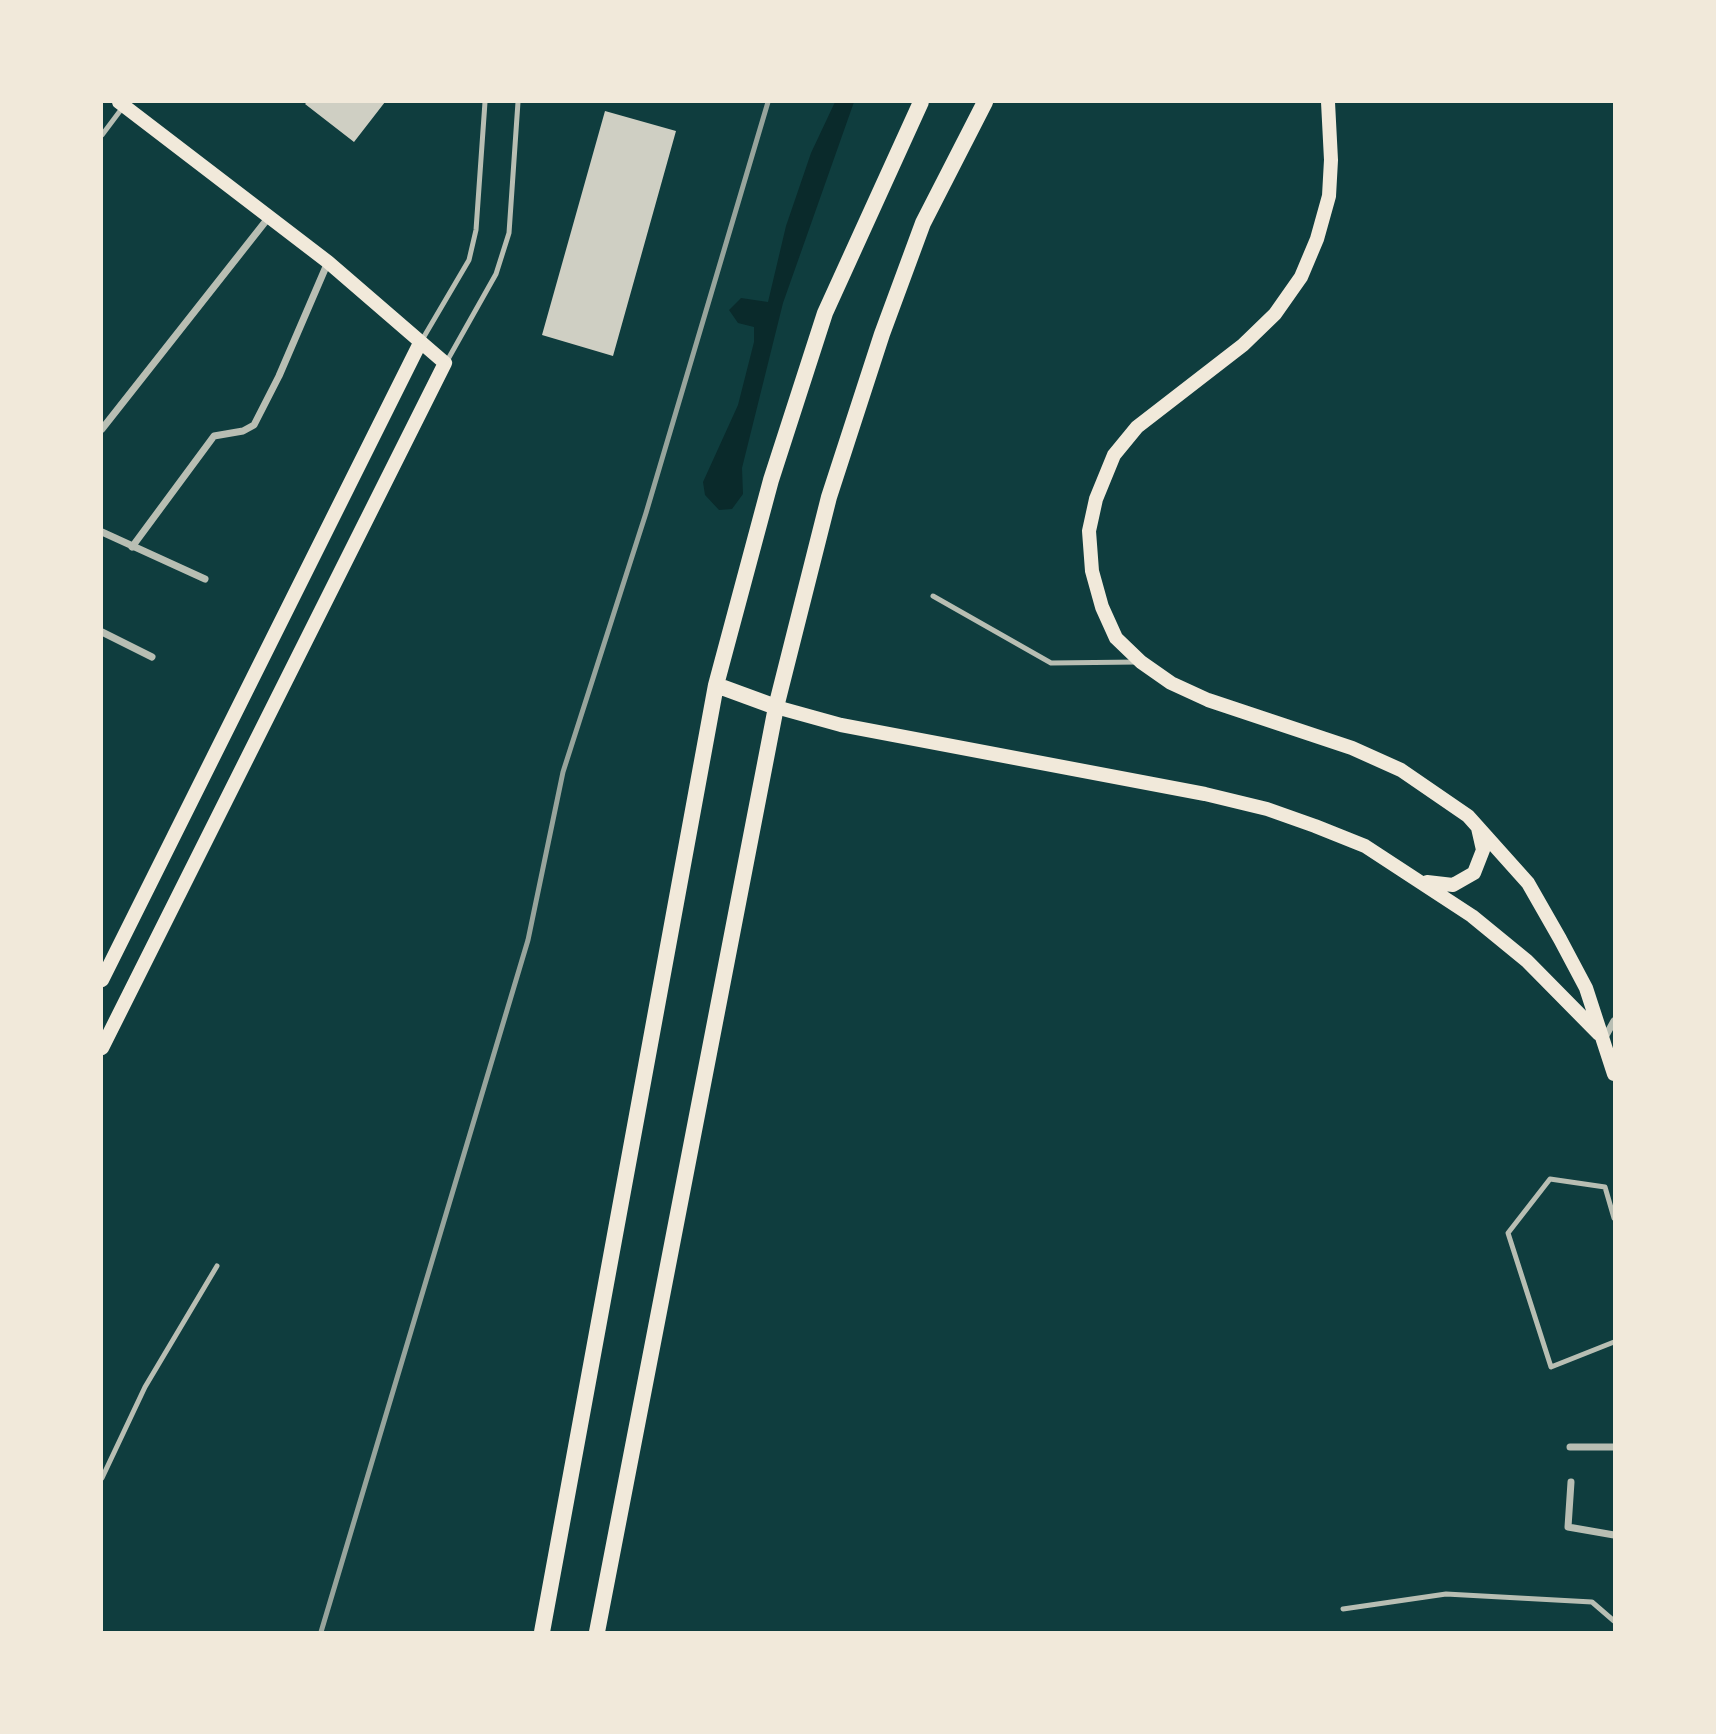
<!DOCTYPE html>
<html>
<head>
<meta charset="utf-8">
<style>
  body { margin:0 }
  #map { position:relative; width:1716px; height:1734px; overflow:hidden; background:#0f3d3e; font-family:Manrope,sans-serif }
  canvas { display:block }
  .frame { position:absolute; inset:0; border:103px solid #f1e9da; pointer-events:none }
</style>
</head>
<body>
<div id="map">
<canvas width="1716" height="1734"></canvas>
<div class="frame"></div>
</div>
<script>
const context = document.querySelector('canvas').getContext('2d');
context.lineJoin = 'round';
function fill(path, color) {
  context.fillStyle = color;
  context.fill(path, 'evenodd');
}
function shape(rows) {
  const path = new Path2D();
  for (const r of rows) {
    path.moveTo(r[0], r[1]);
    for (let i = 2; i < r.length; i += 2) path.lineTo(r[i], r[i + 1]);
  }
  return path;
}
function stroke(path, color, width, dash) {
  context.strokeStyle = color;
  context.lineWidth = width;
  context.lineCap = dash ? 'butt' : 'round';
  context.setLineDash(dash || []);
  context.stroke(path);
}
fill(shape([
  [835,102,854,102,783,303,742,468,743,494,732,509,719,510,705,495,703,482,738,405,754,342,754,327,738,323,729,310,741,298,768,302,786,226,811,153]
]), '#0a2a2b');
fill(shape([
  [307,102,385,102,354,142,305,104],
  [605,111,676,131,613,356,542,335]
]), '#cfcfc3');
stroke(shape([
  [102,135,123,107],
  [422,340,469,260,476,230,485,102],
  [447,361,496,274,509,233,518,102],
  [933,596,1051,663,1138,662],
  [1614,1218,1605,1187,1550,1179,1508,1233,1551,1367,1614,1342],
  [102,1478,145,1387,217,1266],
  [1343,1609,1446,1594,1592,1602,1614,1621]
]), '#b8beb3', 5);
stroke(shape([
  [102,429,269,217],
  [102,532,205,579],
  [132,547,214,436,243,431,254,425,279,376,328,262],
  [102,632,152,657],
  [1604,1039,1614,1021],
  [1570,1447,1614,1447],
  [1571,1482,1568,1527,1614,1535]
]), '#b8beb3', 7);
stroke(shape([
  [1328,102,1331,160,1329,196,1317,239,1301,277,1275,314,1243,345,1137,427,1114,455,1096,499,1089,531,1092,571,1102,607,1116,638,1141,662,1171,683,1208,700,1352,748,1401,770,1468,816,1528,883,1560,939,1586,988,1614,1074],
  [776,707,841,725,1205,794,1267,809,1315,826,1365,846,1472,916,1527,961,1599,1034],
  [1427,882,1453,885,1474,873,1483,850,1478,828],
  [102,980,420,343],
  [102,1048,445,363,328,262,119,102]
]), '#f1e9da', 14);
stroke(shape([
  [716,685,776,707],
  [542,1632,716,685,771,480,825,313,921,102],
  [597,1632,776,707,829,497,882,334,923,223,985,102]
]), '#f1e9da', 16);
stroke(shape([
  [321,1632,528,940,563,772,646,513,768,102]
]), '#97a49c', 5);
</script>
</body>
</html>
